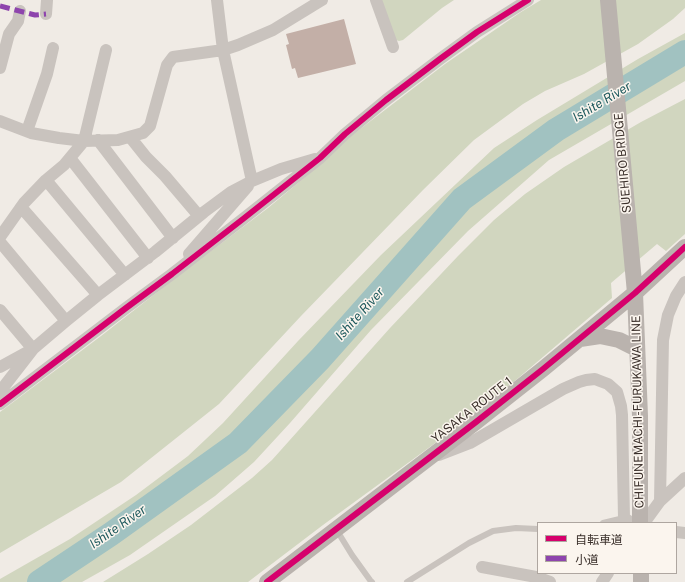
<!DOCTYPE html>
<html>
<head>
<meta charset="utf-8">
<style>
  body { margin:0 }
  #map { position:relative; width:685px; height:582px; overflow:hidden; background:#f0ebe5; font-family:"Public Sans","Noto Sans JP",sans-serif }
  canvas { display:block }
  .legend { position:absolute; left:537px; top:522px; width:140px; height:52px; box-sizing:border-box; background:#fbf5ee; border:1px solid #aea6a0; margin:0; padding:5px 7px; list-style:none; font-size:12px; color:#3b302b }
  .legend li { display:flex; align-items:center; gap:8px; height:20px }
  .legend b { width:20px; border:1px solid #aea6a0 }
</style>
</head>
<body>
<div id="map">
<canvas width="685" height="582"></canvas>
<ul class="legend">
<li><b style="height:5px;background:#d6006c"></b>自転車道</li>
<li><b style="height:5px;background:#8e44ad"></b>小道</li>
</ul>
</div>
<script>
const context = document.querySelector('canvas').getContext('2d');
context.lineJoin = 'round';
function fill(path, color) {
  context.fillStyle = color;
  context.fill(path, 'evenodd');
}
function shape(rows) {
  const path = new Path2D();
  for (const r of rows) {
    path.moveTo(r[0], r[1]);
    for (let i = 2; i < r.length; i += 2) path.lineTo(r[i], r[i + 1]);
  }
  return path;
}
function stroke(path, color, width, dash) {
  context.strokeStyle = color;
  context.lineWidth = width;
  context.lineCap = dash ? 'butt' : 'round';
  context.setLineDash(dash || []);
  context.stroke(path);
}
function drawText(font, color, halo, rows, align = 'center') {
  context.font = font + ' "Public Sans",sans-serif';
  context.lineWidth = 3;
  context.setLineDash([]);
  context.textBaseline = 'middle';
  context.strokeStyle = halo;
  context.fillStyle = color;
  for (const [text, x, y, turn = 0] of rows) {
    context.save();
    context.translate(x, y);
    context.rotate((+turn || 0) * Math.PI / 180);
    context.textAlign = isNaN(turn) ? turn : align;
    if (halo) context.strokeText(text, 0, 0);
    context.fillText(text, 0, 0);
    context.restore();
  }
}
fill(shape([
  [380,0,454,0,442,8,403,40,399,41,396,40],
  [541,0,685,0,685,8,673,19,638,44,584,74,545,91,523,104,474,140,423,190,301,316,219,404,121,482,0,553,0,412,101,336,178,276,268,208,322,163,351,136,445,64,521,12],
  [685,33,685,81,549,160,468,231,371,330,290,423,254,462,215,496,130,555,82,582,0,582,0,579,70,539,136,495,188,456,223,423,298,341,381,255,494,148,537,120,638,59],
  [685,99,685,234,666,251,657,244,611,283,612,298,516,380,464,422,323,525,248,582,103,582,148,554,191,525,252,478,272,460,390,328,458,256,494,220,525,194,564,167,641,122]
]), '#d1d6bf');
stroke(shape([
  [39,582,111,534,238,443,320,359,462,199,556,130,685,52]
]), '#a1c2c1', 24);
fill(shape([
  [344,19,356,64,298,78,295,68,292,69,286,45,289,44,286,34]
]), '#c3afa7');
stroke(shape([
  [603,523,624,518],
  [336,529,352,555,370,580,372,582],
  [407,582,469,543,493,531,516,528,538,529]
]), '#c9c3be', 6);
stroke(shape([
  [217,0,223,50,252,181],
  [376,0,393,47],
  [46,14,47,0],
  [0,68,9,34,18,21,20,11],
  [0,121,31,133,59,138,84,141,118,140,143,133,150,126,167,65,173,57,223,50,238,45,273,30,322,0],
  [27,131,47,74,53,48],
  [130,137,146,157,165,176,199,216],
  [98,140,173,238],
  [70,158,148,258],
  [46,180,125,275],
  [21,207,98,295],
  [0,237,24,203,46,180,64,165,84,141,106,50],
  [0,242,66,321],
  [189,254,248,186],
  [0,310,33,349,0,367],
  [0,396,2,389,33,349,66,321,98,295,155,252,204,212,231,192,252,181,281,169,315,159],
  [0,404,126,308,172,274,243,219,320,158,345,134,386,100,440,59,477,32,528,0],
  [439,455,470,443,563,389,579,382,586,380,595,379,600,381,608,384,617,392,621,406,622,415,624,518,632,523],
  [660,501,663,340,668,315,676,296,685,282],
  [644,523,660,501,685,478],
  [676,532,685,533],
  [482,567,536,577,550,582],
  [602,582,608,573]
]), '#c9c3be', 12);
stroke(shape([
  [608,0,635,293,640,416,640,523],
  [580,339,600,336,619,340,637,349],
  [641,573,641,582],
  [267,582,476,422,543,369,635,293,685,247]
]), '#bab3ae', 16);
stroke(shape([
  [0,6,35,15,46,14]
]), '#8e44ad', 5, [10, 5]);
stroke(shape([
  [0,404,126,308,172,274,243,219,320,158,345,134,386,100,440,59,477,32,528,0],
  [267,582,476,422,543,369,635,293,685,247]
]), '#d6006c', 6);
drawText('12px', '#3b302b', '#fbf5ee', [
  ["SUEHIRO BRIDGE",623,163,-95],
  ["YASAKA ROUTE 1",472,410,-38],
  ["CHIFUNEMACHI-FURUKAWA LINE",638,412,-91]
]);
drawText('italic 13px', '#1f5a5e', '#fbf5ee', [
  ["Ishite River",602,102,-31],
  ["Ishite River",360,314,-48],
  ["Ishite River",118,527,-35]
]);
</script>
</body>
</html>
